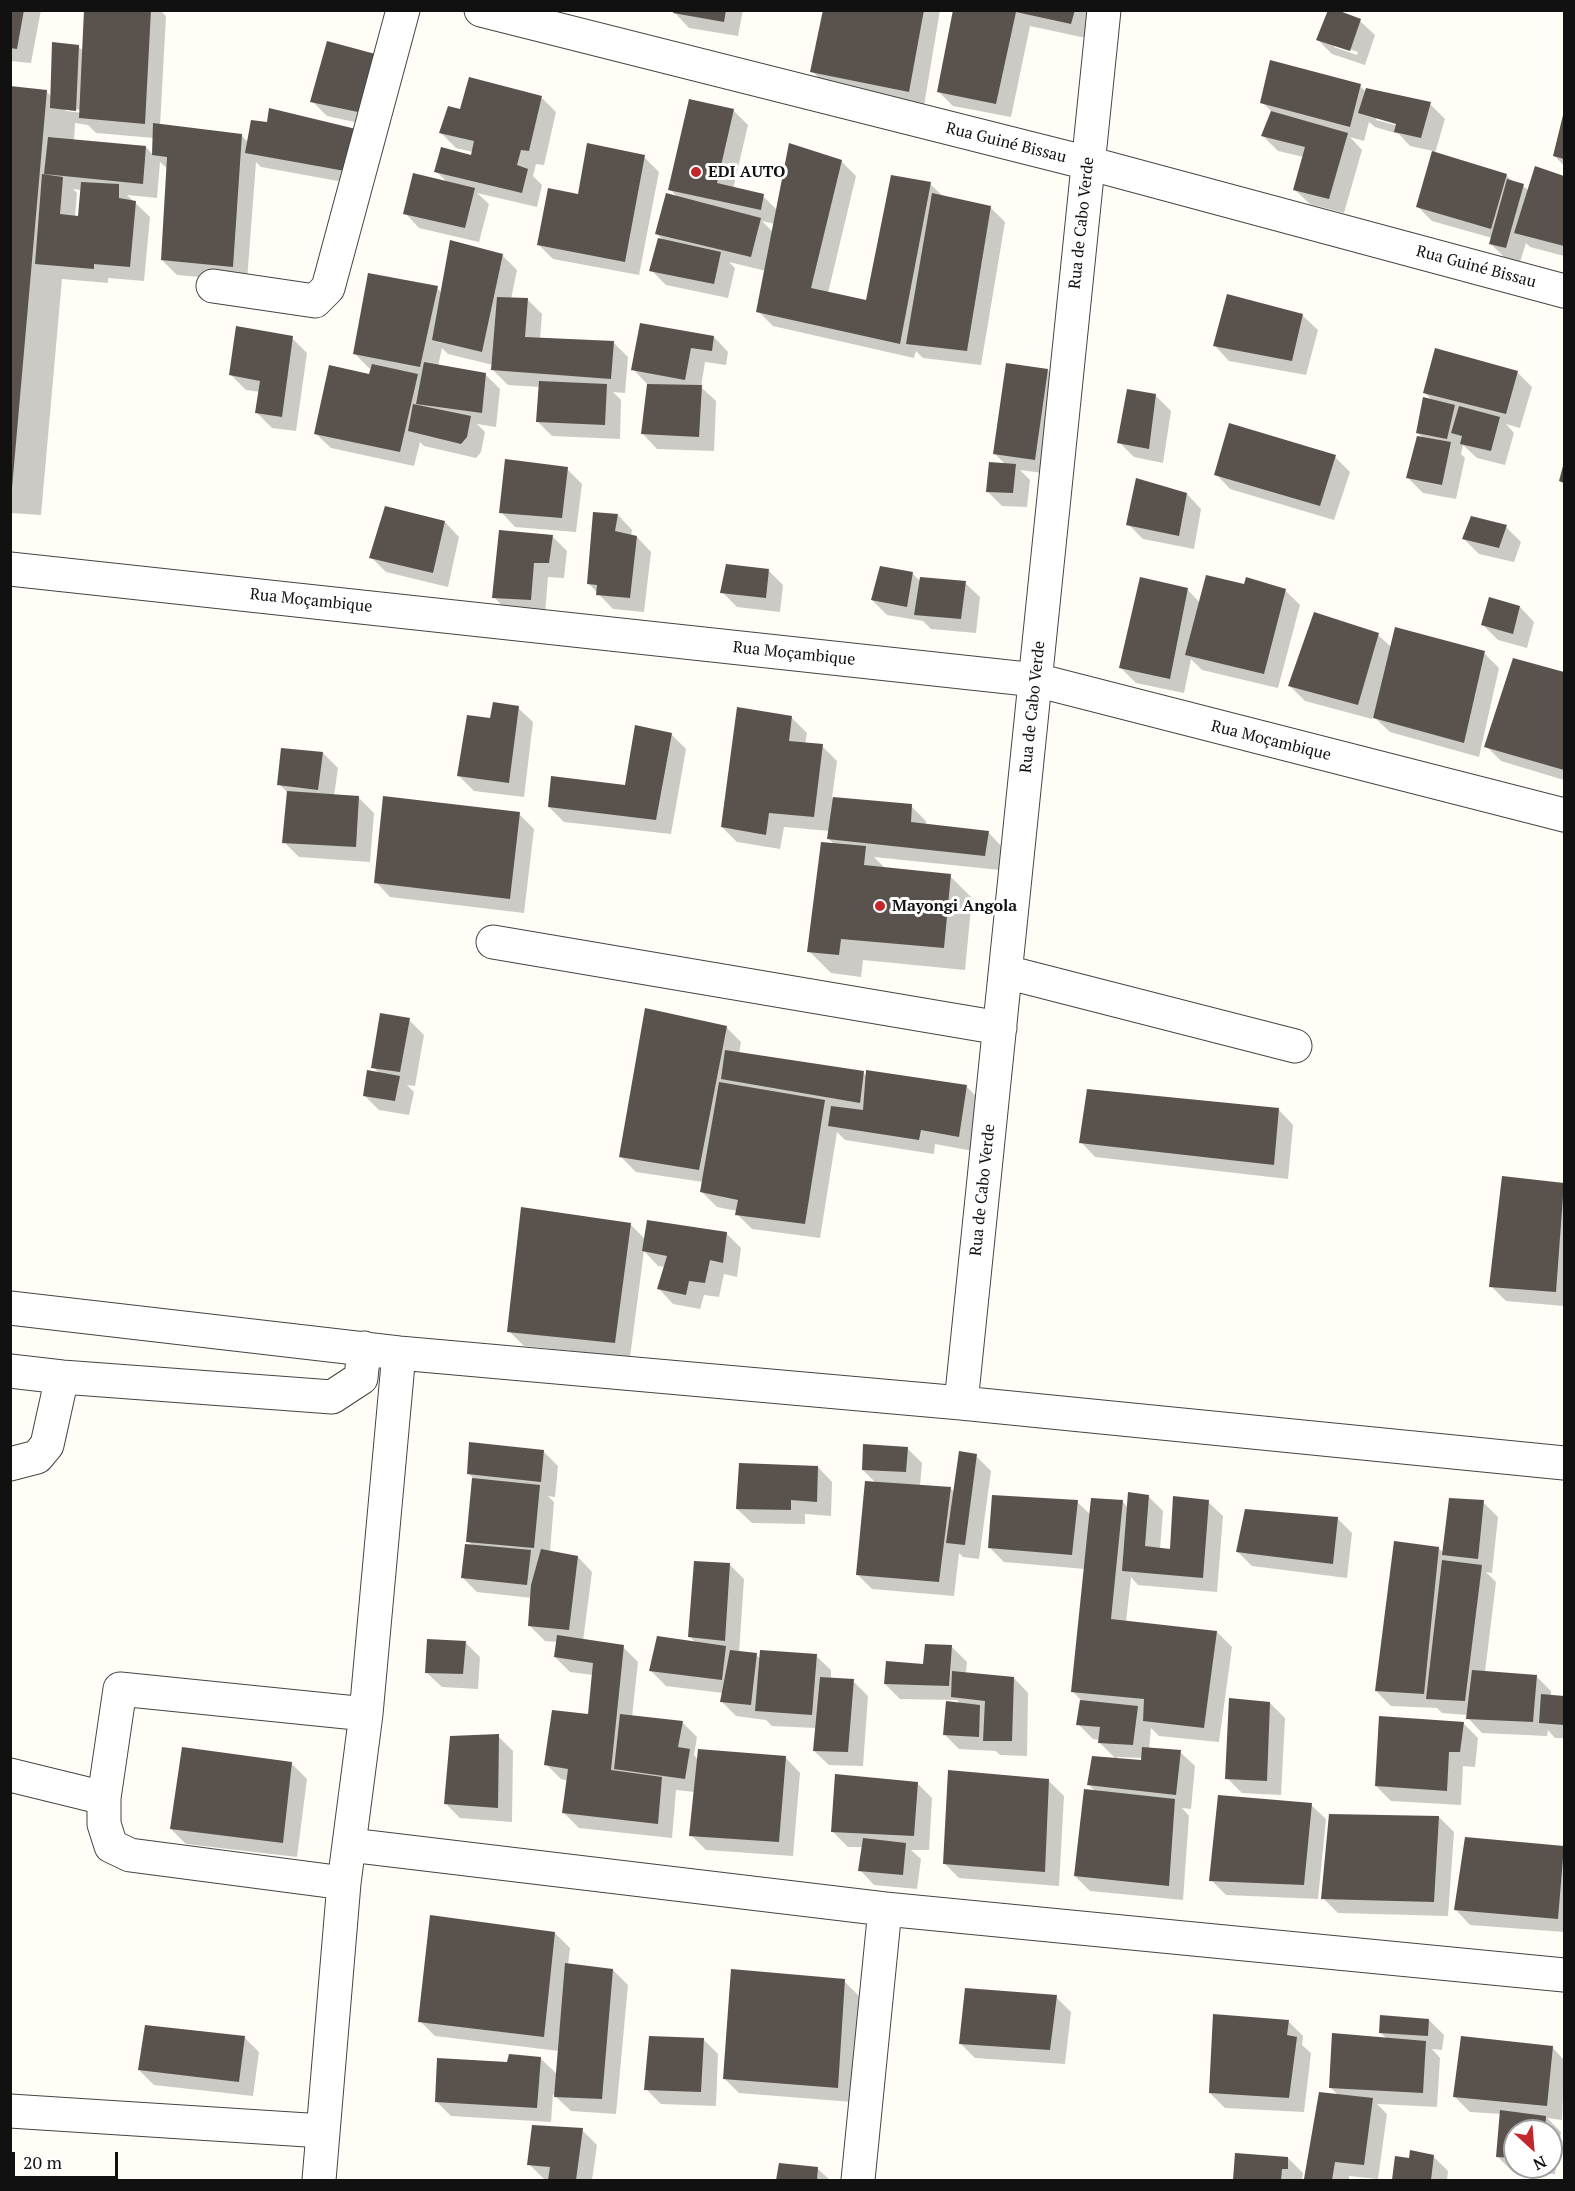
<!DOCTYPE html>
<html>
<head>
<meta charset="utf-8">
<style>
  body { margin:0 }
  #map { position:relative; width:1575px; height:2191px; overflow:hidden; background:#fffdf5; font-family:"PT Serif",serif }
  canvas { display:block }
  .frame { position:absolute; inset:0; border:12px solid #111; pointer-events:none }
  .north { position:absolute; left:1503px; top:2119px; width:60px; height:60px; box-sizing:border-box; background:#fff; border:2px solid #a0a0a0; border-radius:50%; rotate:154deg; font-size:16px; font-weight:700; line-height:24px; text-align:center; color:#111 }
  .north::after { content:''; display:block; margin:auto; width:21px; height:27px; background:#c4262e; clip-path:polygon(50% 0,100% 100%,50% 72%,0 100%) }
  .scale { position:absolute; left:12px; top:2152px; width:106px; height:27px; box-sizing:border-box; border:3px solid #111; border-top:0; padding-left:8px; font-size:18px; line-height:21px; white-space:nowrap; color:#111; -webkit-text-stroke:4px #fff; paint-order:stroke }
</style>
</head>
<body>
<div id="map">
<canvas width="1575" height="2191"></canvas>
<div class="frame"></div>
<div class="north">N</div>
<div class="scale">20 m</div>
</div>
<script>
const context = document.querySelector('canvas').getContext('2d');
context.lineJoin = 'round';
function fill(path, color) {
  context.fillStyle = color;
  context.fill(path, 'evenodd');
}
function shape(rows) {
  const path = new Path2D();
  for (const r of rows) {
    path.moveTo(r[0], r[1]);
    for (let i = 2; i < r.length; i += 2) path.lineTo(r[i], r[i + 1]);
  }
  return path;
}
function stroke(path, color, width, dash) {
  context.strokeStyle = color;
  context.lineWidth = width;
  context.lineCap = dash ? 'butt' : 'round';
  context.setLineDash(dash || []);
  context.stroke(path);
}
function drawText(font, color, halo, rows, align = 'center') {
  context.font = font + ' "PT Serif",serif';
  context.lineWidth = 6;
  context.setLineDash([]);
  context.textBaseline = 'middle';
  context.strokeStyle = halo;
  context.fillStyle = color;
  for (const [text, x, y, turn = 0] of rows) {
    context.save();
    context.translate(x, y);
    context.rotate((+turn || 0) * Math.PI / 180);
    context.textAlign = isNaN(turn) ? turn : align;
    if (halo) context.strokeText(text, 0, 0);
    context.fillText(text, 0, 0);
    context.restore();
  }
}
fill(shape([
  [10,10,41,10,31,63,10,61],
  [86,10,160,10,166,16,160,126,242,136,248,142,268,124,270,110,360,185,261,167,256,162,247,281,177,275,162,260,168,169,160,162,157,198,127,195,150,217,144,281,108,278,108,283,62,279,41,515,10,513,10,88,46,91,52,97,78,46,84,52],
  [63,108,83,110,83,113,66,111],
  [75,123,88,125,96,133,154,138,153,155,146,147,74,141],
  [73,189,81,190,80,217,75,217,77,193],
  [675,10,743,10,738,36,689,28,675,13],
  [825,10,940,10,924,106,827,86,812,71],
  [955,10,1093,10,1086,38,1030,26,1011,117,953,106,938,91],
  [1360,21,1375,35,1365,65,1332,54,1318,40],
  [1334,44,1358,52,1357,55,1334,47],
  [328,43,377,127,327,116,312,101],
  [1360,86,1366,92,1430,104,1445,119,1435,153,1506,175,1514,183,1523,186,1529,191,1536,168,1564,177,1564,256,1530,247,1526,243,1520,262,1505,258,1490,243,1492,238,1432,221,1417,206,1433,151,1410,146,1399,134,1375,127,1369,122,1364,141,1350,137,1362,150,1344,213,1310,204,1295,190,1304,157,1278,151,1263,136,1272,112,1262,102],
  [1376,116,1404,125,1403,127,1376,120],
  [542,98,556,112,544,165,536,164,533,176,542,185,537,207,477,193,489,204,479,242,419,228,405,213,448,183,436,171,472,157,473,152,456,148,441,133,461,111],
  [733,110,748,125,733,189,763,196,777,210,841,161,856,176,828,293,867,302,930,184,944,197,990,207,1005,222,981,365,923,358,916,351,914,358,773,326,758,311,766,271,729,262,735,268,728,298,666,285,651,270,663,240,656,233,678,198,670,189],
  [762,221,775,224,773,232],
  [1564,113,1564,166,1554,155],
  [644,157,659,172,639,275,553,259,539,245],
  [502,255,517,270,511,299,527,299,542,314,540,339,613,342,628,357,625,393,613,392,621,400,620,439,552,436,537,421,540,387,508,385,493,370,493,365,448,354,442,348,438,366,485,374,500,389,496,427,477,424,485,432,481,452,476,458,424,446,420,442,414,466,331,448,316,434,370,376,372,369,369,368,354,353,437,288,442,293],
  [1228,296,1303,316,1318,330,1306,375,1229,361,1215,346],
  [714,337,728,352,726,365,705,362,701,387,716,401,714,451,657,449,643,434,648,385,633,369],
  [292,338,307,353,296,431,272,428,257,413,260,392,246,390,231,375],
  [1048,370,1062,385,1050,474,1020,470,1030,480,1027,507,1002,506,987,491,1005,464,995,454],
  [1517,372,1532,387,1520,428,1506,424,1514,433,1505,465,1477,458,1463,445,1461,454,1465,458,1456,499,1423,493,1408,478,1424,439,1418,433,1434,402,1425,393],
  [1156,396,1171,411,1163,463,1134,457,1119,442],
  [1335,457,1350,472,1334,520,1230,489,1216,474],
  [567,469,582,484,576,532,515,527,501,512],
  [1187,494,1201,509,1194,549,1143,539,1128,524],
  [618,515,632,530,631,536,637,537,651,552,644,612,613,609,589,584],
  [445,522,459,537,448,587,386,572,371,557],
  [1506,527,1521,542,1514,562,1479,554,1464,539],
  [552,536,567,551,564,578,548,577,545,614,508,612,494,597],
  [881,568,913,574,920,581,965,583,980,597,976,633,931,629,923,621,887,615,872,600],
  [768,570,783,585,780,612,737,607,722,592],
  [1245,585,1285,590,1300,605,1278,688,1202,670,1191,659,1184,693,1136,683,1121,668,1187,589,1200,603],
  [1520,607,1534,622,1527,648,1498,640,1483,625],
  [1378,635,1392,648,1484,653,1499,668,1479,757,1390,732,1373,716,1372,719,1305,701,1290,686],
  [1514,660,1564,674,1564,780,1501,761,1486,746],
  [518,708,533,722,524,797,474,791,459,776,491,720],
  [792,718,807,733,805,744,822,746,837,761,832,798,911,806,926,821,926,825,989,833,1003,848,1000,870,874,857,886,869,950,876,972,898,965,970,863,960,861,977,831,973,809,951,835,845,829,839,830,831,784,827,780,849,737,842,722,827],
  [671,734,686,749,671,834,564,822,549,807,626,787],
  [323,753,338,768,334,796,359,798,374,813,370,862,299,857,284,842,288,793,279,784],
  [519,814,534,829,524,913,390,897,376,882],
  [409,1020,424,1035,415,1086,407,1085,414,1092,409,1115,379,1110,364,1095,380,1074,373,1067],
  [726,1027,741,1042,739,1054,863,1073,867,1077,966,1086,981,1101,973,1151,935,1144,934,1154,845,1140,837,1132,820,1238,752,1229,737,1214,737,1211,717,1207,702,1192,703,1182,636,1172,621,1157],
  [1279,1110,1293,1125,1288,1179,1095,1157,1081,1142],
  [1564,1184,1564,1306,1506,1301,1491,1286],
  [631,1225,645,1239,726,1233,741,1248,737,1277,724,1274,719,1297,704,1295,700,1309,673,1304,659,1289,665,1267,658,1266,644,1251,630,1357,524,1346,509,1331],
  [907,1448,922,1463,920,1486,950,1488,955,1493,976,1456,991,1471,979,1559,963,1557,959,1553,954,1596,872,1589,858,1575,877,1484,863,1470],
  [543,1451,558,1466,555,1497,548,1496,554,1502,550,1552,578,1557,592,1572,583,1641,623,1647,638,1662,632,1717,682,1722,697,1737,694,1755,698,1760,786,1758,800,1773,793,1856,706,1850,691,1835,695,1792,676,1790,672,1838,579,1828,564,1813,568,1781,561,1779,546,1764,589,1715,593,1675,570,1672,555,1657,558,1642,545,1641,530,1626,532,1598,477,1592,462,1577,473,1546,468,1541,474,1479,468,1473],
  [818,1467,832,1482,831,1516,805,1514,805,1524,752,1523,737,1509],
  [1148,1496,1163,1511,1160,1549,1172,1551,1208,1502,1223,1516,1217,1592,1138,1585,1131,1577,1126,1622,1217,1632,1232,1647,1219,1742,1159,1736,1151,1728,1149,1749,1180,1752,1195,1766,1191,1809,1182,1808,1189,1816,1183,1900,1090,1891,1075,1876,1096,1792,1088,1784,1142,1762,1143,1758,1117,1757,1117,1760,1099,1742,1100,1740,1093,1739,1078,1724,1082,1701,1073,1692,1085,1569,1004,1562,989,1547,1077,1502,1091,1515,1122,1501,1128,1508],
  [1483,1502,1498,1517,1492,1573,1486,1572,1496,1582,1485,1672,1536,1676,1551,1691,1551,1696,1564,1697,1564,1738,1555,1738,1548,1730,1547,1736,1482,1733,1468,1718,1468,1715,1442,1713,1437,1708,1391,1706,1376,1691,1438,1548,1444,1553],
  [1337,1518,1352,1533,1347,1578,1252,1566,1238,1552],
  [729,1564,744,1579,739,1653,756,1655,761,1659,816,1656,831,1670,831,1679,853,1681,868,1696,863,1766,829,1765,814,1751,816,1728,772,1726,766,1720,736,1716,722,1702,723,1693,666,1686,651,1671,696,1643,690,1637],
  [465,1642,480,1657,478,1689,442,1687,427,1673],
  [952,1647,967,1662,966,1673,1014,1678,1028,1693,1027,1756,1000,1755,996,1751,959,1749,944,1734,961,1705,957,1700,900,1699,885,1684,925,1665],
  [1270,1703,1285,1718,1281,1795,1242,1793,1227,1778],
  [1463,1723,1478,1738,1475,1767,1463,1766,1461,1805,1391,1801,1376,1786],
  [498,1736,513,1751,512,1822,460,1818,445,1803],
  [292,1764,307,1779,297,1857,186,1844,171,1829],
  [1049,1781,1064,1796,1059,1886,959,1878,944,1863],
  [917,1783,932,1798,929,1850,911,1850,921,1859,917,1889,874,1885,860,1870,863,1847,848,1847,833,1832],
  [1311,1805,1326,1819,1318,1899,1226,1895,1211,1880],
  [1439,1817,1454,1832,1448,1916,1338,1913,1323,1898],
  [1466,1839,1564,1847,1564,1932,1470,1925,1456,1910],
  [555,1933,570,1948,568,1965,613,1970,628,1985,616,2114,571,2111,553,2094,551,2122,451,2116,436,2101,508,2064,540,2058,558,2075,559,2051,435,2036,420,2021],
  [844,1981,859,1996,852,2102,739,2093,724,2078],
  [1056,1997,1071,2012,1065,2064,975,2058,960,2043],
  [1429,2020,1444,2035,1442,2050,1432,2049,1440,2058,1437,2107,1377,2104,1387,2114,1378,2179,1349,2176,1349,2180,1308,2180,1306,2178,1338,2095,1330,2087,1388,2040,1380,2032],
  [1288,2021,1303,2036,1302,2045,1311,2053,1304,2112,1225,2108,1210,2093],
  [244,2037,259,2052,253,2096,154,2085,139,2070],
  [703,2039,718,2054,716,2106,661,2104,646,2089],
  [1552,2047,1564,2060,1562,2120,1547,2118,1561,2132,1555,2174,1513,2172,1498,2157,1502,2114,1470,2112,1455,2097],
  [1515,2131,1551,2131,1551,2167,1515,2167],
  [582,2130,597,2145,592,2180,544,2179,529,2164],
  [1237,2154,1288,2158,1303,2173,1302,2180,1234,2180],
  [1433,2156,1448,2171,1447,2180,1393,2180,1396,2157,1411,2160],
  [781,2165,818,2169,830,2180,778,2180]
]), '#0003');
fill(shape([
  [10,10,24,10,17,49,10,48],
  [84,10,151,10,145,124,79,118],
  [674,10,726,10,724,22,673,13],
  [823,10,924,10,909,92,810,72],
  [953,10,1075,10,1071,24,1016,12,996,104,937,92],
  [1328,10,1337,10,1361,19,1350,51,1316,40],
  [327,41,379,55,363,113,310,102],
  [52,42,79,45,76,111,50,108],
  [1270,60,1361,84,1350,127,1260,103],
  [469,77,542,96,529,151,521,150,517,165,528,169,522,193,434,172,441,147,471,155,474,141,439,133,448,106,460,109],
  [10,86,47,90,12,488,10,488],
  [1366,88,1431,102,1421,138,1394,132,1396,124,1358,113],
  [689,99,734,109,717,183,764,194,761,210,668,190],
  [269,108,356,129,345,171,245,153,251,120,267,122],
  [1271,111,1348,133,1329,199,1293,190,1305,147,1261,136],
  [1564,111,1564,159,1553,156],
  [153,123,242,134,233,267,161,260,167,157,152,155],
  [48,137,146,146,143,184,44,174],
  [587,143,645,155,625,262,537,245,548,188,578,194],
  [789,143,842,160,811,288,866,300,891,175,931,182,900,344,756,312],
  [1432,151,1507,174,1491,229,1416,207],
  [1535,166,1564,176,1564,246,1514,233],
  [413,173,475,188,465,228,403,214],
  [42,174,63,177,60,214,78,216,81,182,119,184,119,198,136,201,130,267,94,264,94,269,35,264],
  [1507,179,1524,184,1506,248,1489,244],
  [666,193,761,218,751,257,655,234],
  [932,193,991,206,967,351,906,344],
  [658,238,721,252,714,284,649,271],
  [450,240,503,254,482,352,432,340],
  [368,273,438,286,420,367,353,354],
  [1227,294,1303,314,1292,361,1213,346],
  [497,297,528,298,525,337,614,341,611,379,491,370],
  [640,323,714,336,712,351,691,348,685,380,631,370],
  [236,326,293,336,282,417,255,413,260,381,229,375],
  [1435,348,1518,371,1506,414,1423,393],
  [424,362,486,373,482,413,416,404],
  [1006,363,1048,369,1035,460,993,454],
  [372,364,418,374,400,452,314,434,329,365,369,374],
  [539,381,607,384,605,425,536,422],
  [647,384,702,385,699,437,641,434],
  [1127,389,1156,394,1149,449,1117,443],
  [1423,397,1455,405,1447,439,1416,433],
  [413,404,471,416,467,437,461,444,408,431],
  [1459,406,1500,417,1491,451,1460,444,1462,436,1451,433],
  [1229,423,1336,455,1320,506,1214,475],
  [1417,436,1451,442,1442,485,1406,478],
  [505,459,568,467,562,518,499,513],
  [989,462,1016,464,1013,493,986,492],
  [1564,462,1564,483,1559,481],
  [1136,478,1187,493,1179,536,1126,525],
  [385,506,445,521,433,573,369,558],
  [593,512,618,514,615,531,637,536,630,598,596,595,597,585,587,584],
  [1471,516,1507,525,1499,548,1462,539],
  [499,530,553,535,549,563,534,563,531,600,492,598],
  [726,564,769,569,766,598,720,593],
  [880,566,913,572,907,607,871,600],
  [1206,575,1244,584,1246,577,1286,589,1264,674,1185,655],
  [920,577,966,581,961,619,914,615],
  [1140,577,1188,588,1170,679,1119,668],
  [1489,597,1520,606,1513,634,1481,625],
  [1314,612,1379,633,1358,705,1288,686],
  [1395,627,1485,651,1464,743,1373,718],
  [1513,658,1564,672,1564,770,1484,747],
  [493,702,519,706,509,783,457,776,467,715,490,718],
  [737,707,792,716,789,741,823,744,814,817,769,813,766,835,721,827],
  [635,725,672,733,656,820,548,807,551,776,625,785],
  [281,748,323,752,318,790,277,785],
  [287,791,359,796,356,847,282,843],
  [383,796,520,812,510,899,374,883],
  [833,797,912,804,911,822,989,831,985,856,827,839],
  [821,842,866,846,864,865,951,874,944,948,841,939,839,955,807,952],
  [645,1008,727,1026,699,1170,619,1157],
  [380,1013,410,1018,400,1072,371,1068],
  [725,1050,864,1071,860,1103,721,1079],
  [367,1070,400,1076,395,1101,363,1096],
  [866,1070,967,1085,959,1137,921,1130,919,1140,828,1126,831,1106,863,1110],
  [719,1082,825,1100,805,1224,735,1215,738,1200,700,1192],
  [1087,1089,1279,1108,1274,1165,1079,1143],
  [1502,1176,1564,1183,1556,1292,1489,1287],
  [521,1207,631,1223,615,1343,507,1332],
  [647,1220,727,1232,723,1263,710,1260,705,1283,689,1281,686,1295,657,1289,667,1256,642,1251],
  [469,1442,544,1450,541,1482,467,1474],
  [863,1444,908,1447,906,1472,862,1470],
  [959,1451,977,1454,965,1545,946,1543],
  [739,1463,818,1466,817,1502,791,1500,791,1510,736,1509],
  [472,1478,540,1485,534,1548,466,1542],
  [865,1481,951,1487,939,1582,856,1575],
  [1128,1492,1149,1495,1145,1546,1170,1549,1173,1496,1209,1500,1203,1578,1122,1571],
  [992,1495,1078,1500,1072,1555,988,1548],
  [1091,1498,1123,1500,1111,1619,1217,1631,1204,1728,1143,1721,1144,1699,1071,1692],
  [1449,1498,1484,1500,1478,1559,1442,1555],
  [1245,1509,1338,1517,1333,1564,1236,1552],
  [1394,1541,1439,1547,1424,1694,1375,1691],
  [465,1544,531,1550,527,1585,461,1578],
  [541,1549,578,1556,569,1630,528,1626,531,1585],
  [1442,1560,1482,1565,1465,1701,1426,1699],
  [694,1561,730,1563,725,1641,688,1637],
  [557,1635,624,1645,611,1770,662,1777,658,1824,562,1813,568,1769,544,1765,552,1710,588,1714,593,1663,554,1657],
  [657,1636,726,1646,722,1680,649,1671],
  [427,1639,466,1641,463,1674,425,1673],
  [925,1644,952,1645,949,1686,884,1684,886,1661,923,1664],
  [730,1650,757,1653,751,1705,720,1702],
  [760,1650,817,1654,812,1715,755,1711],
  [1472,1670,1537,1675,1533,1722,1466,1719],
  [952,1671,1014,1677,1012,1741,983,1741,985,1701,951,1697],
  [820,1677,854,1679,848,1752,813,1751],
  [1541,1694,1564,1696,1564,1725,1539,1723],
  [1229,1698,1270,1702,1267,1781,1225,1779],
  [1080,1700,1138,1706,1133,1745,1098,1743,1100,1727,1076,1725],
  [946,1701,980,1705,979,1737,943,1735],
  [620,1714,683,1721,678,1747,690,1749,685,1779,614,1769],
  [1379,1716,1464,1722,1460,1752,1449,1752,1447,1791,1375,1786],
  [499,1734,498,1808,444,1804,450,1736],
  [182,1747,292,1762,283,1843,170,1829],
  [1142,1747,1181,1750,1176,1795,1087,1785,1092,1756,1141,1760],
  [698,1749,786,1756,779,1842,689,1836],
  [948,1770,1049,1779,1045,1872,943,1864],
  [835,1774,918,1782,914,1836,831,1832],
  [1084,1789,1175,1799,1169,1886,1074,1876],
  [1218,1795,1312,1803,1304,1885,1209,1881],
  [1329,1814,1439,1816,1434,1902,1321,1899],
  [1465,1837,1564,1846,1558,1919,1454,1910],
  [863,1838,906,1843,903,1875,858,1871],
  [430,1915,555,1932,544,2037,418,2022],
  [565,1963,613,1969,602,2099,554,2097],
  [731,1969,845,1979,838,2088,723,2079],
  [965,1988,1057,1995,1050,2050,959,2044],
  [1213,2014,1289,2020,1287,2035,1297,2037,1289,2098,1209,2093],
  [1380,2015,1429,2019,1428,2036,1379,2033],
  [145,2025,245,2036,239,2082,138,2070],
  [1332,2033,1426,2041,1423,2093,1329,2088],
  [649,2036,704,2038,701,2092,644,2090],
  [1461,2036,1553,2046,1547,2106,1453,2097],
  [509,2054,541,2057,537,2108,435,2102,437,2058,507,2062],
  [1319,2092,1373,2098,1364,2165,1335,2162,1332,2180,1304,2179],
  [1500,2110,1546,2116,1545,2131,1515,2131,1515,2158,1496,2157],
  [532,2125,583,2128,576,2180,548,2180,550,2167,527,2165],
  [1410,2150,1434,2155,1431,2180,1392,2180,1395,2156,1409,2158],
  [1235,2153,1288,2157,1288,2169,1282,2169,1281,2180,1233,2180],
  [779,2163,818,2167,817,2180,776,2180]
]), '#5a524d');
const minor = shape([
  [481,10,1088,163,1564,291],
  [213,286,315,301,328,288,403,10],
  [10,569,1036,680,1564,815],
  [493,942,1000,1028],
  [1006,972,1295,1046],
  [10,1308,399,1353,961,1403,1564,1463],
  [10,1371,62,1377,332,1397,361,1378,364,1348],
  [961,1403,1104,10],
  [10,1464,37,1457,47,1445,62,1377],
  [10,1775,104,1798,120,1689,366,1714],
  [104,1798,104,1824,111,1846,130,1855,344,1883],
  [350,1845,885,1909,1564,1975],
  [10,2111,323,2131],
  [319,2180,344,1883,366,1714,399,1353],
  [858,2180,885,1909]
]);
stroke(minor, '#444', 35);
stroke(minor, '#fff', 33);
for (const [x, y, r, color] of [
  [696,172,6,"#c4262e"],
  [880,906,6,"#c4262e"]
]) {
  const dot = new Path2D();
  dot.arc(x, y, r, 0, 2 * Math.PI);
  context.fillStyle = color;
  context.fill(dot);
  stroke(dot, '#fff', 2);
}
drawText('16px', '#111', '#fff', [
  ["Rua Guiné Bissau",1006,143,14],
  ["Rua de Cabo Verde",1082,223,-84],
  ["Rua Guiné Bissau",1476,267,15],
  ["Rua Moçambique",311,601,6],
  ["Rua Moçambique",794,654,6],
  ["Rua de Cabo Verde",1033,707,-84],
  ["Rua Moçambique",1271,741,14],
  ["Rua de Cabo Verde",983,1190,-84]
]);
drawText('bold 16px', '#111', '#fff', [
  ["EDI AUTO",708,172],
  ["Mayongi Angola",892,906]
], 'left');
</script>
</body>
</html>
